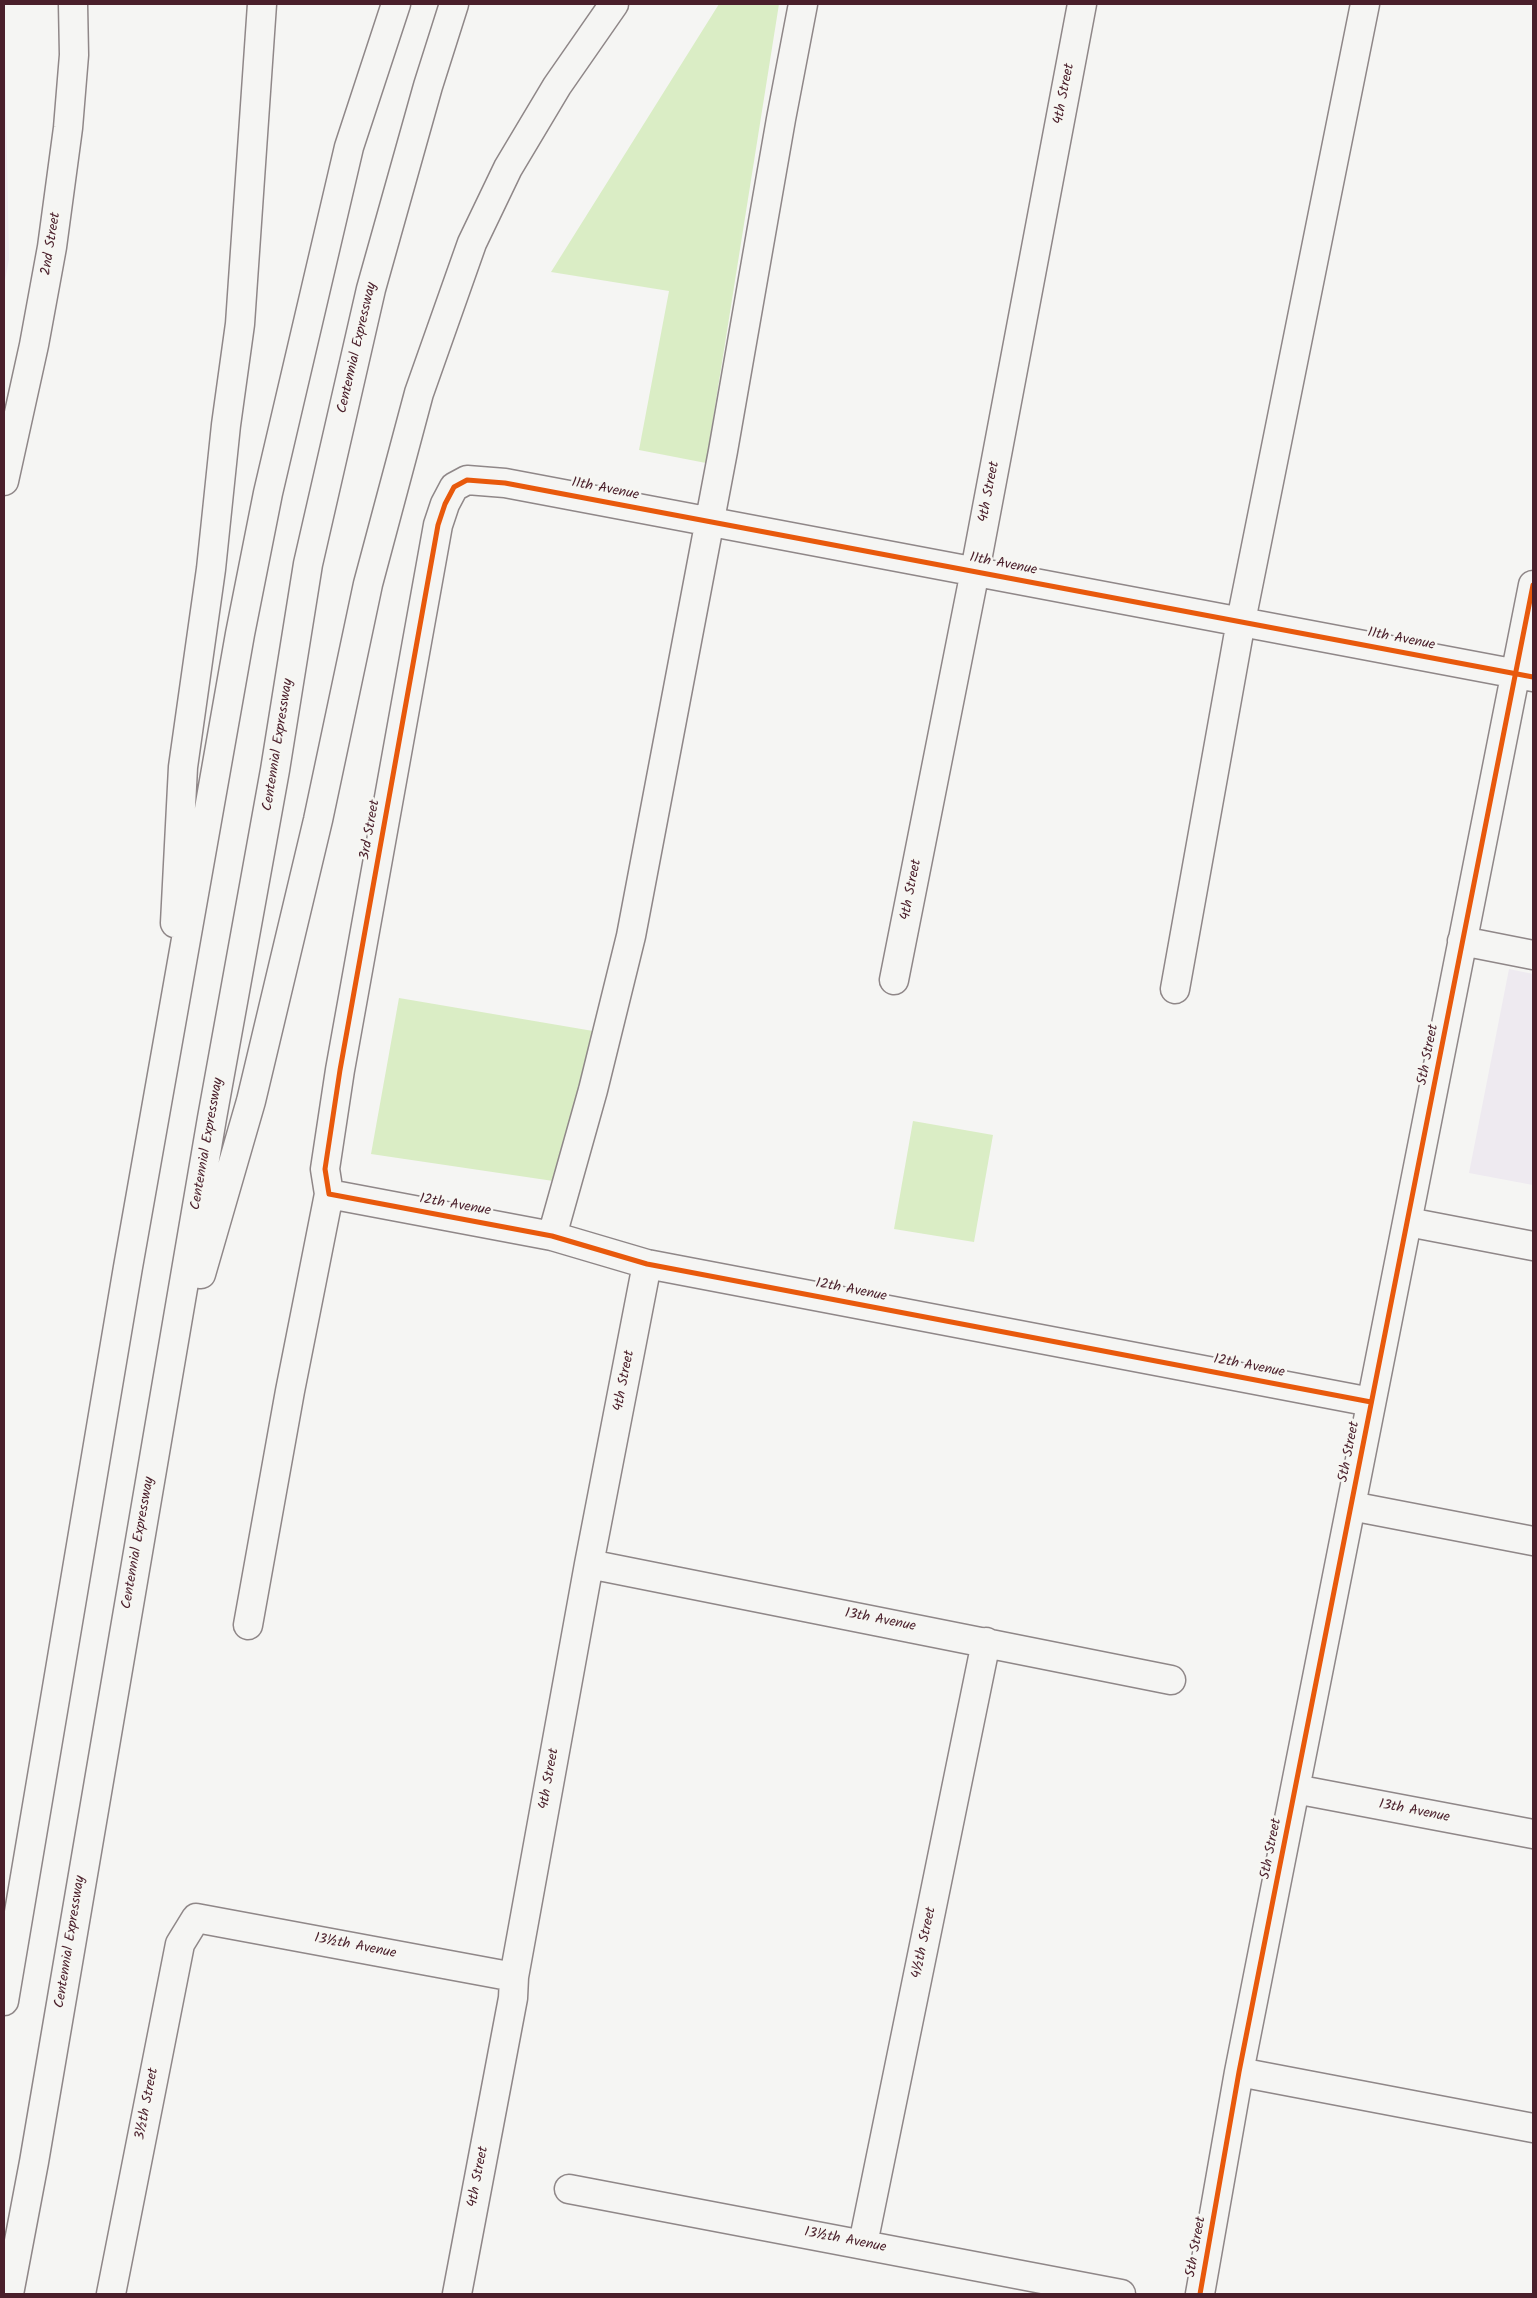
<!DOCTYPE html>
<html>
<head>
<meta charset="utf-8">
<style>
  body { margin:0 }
  #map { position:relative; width:1537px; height:2298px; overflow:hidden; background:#f5f5f3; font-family:Kalam,sans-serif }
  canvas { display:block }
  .frame { position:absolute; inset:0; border:5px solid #4a1f2b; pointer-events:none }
</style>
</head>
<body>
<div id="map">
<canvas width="1537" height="2298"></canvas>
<div class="frame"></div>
</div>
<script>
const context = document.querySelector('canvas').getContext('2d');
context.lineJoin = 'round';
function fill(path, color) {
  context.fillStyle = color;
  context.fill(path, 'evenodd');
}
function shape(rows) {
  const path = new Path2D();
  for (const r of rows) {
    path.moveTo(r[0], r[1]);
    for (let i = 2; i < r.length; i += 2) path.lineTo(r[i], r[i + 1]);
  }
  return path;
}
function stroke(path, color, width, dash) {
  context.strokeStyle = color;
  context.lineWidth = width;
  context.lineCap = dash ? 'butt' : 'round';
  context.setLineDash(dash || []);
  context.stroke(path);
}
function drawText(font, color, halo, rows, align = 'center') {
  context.font = font + ' Kalam,sans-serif';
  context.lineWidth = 5;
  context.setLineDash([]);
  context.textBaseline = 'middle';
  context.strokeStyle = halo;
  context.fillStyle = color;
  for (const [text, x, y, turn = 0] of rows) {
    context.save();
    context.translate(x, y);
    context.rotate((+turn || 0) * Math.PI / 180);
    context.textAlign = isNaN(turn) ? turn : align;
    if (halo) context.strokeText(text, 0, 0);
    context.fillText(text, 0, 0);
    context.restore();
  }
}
fill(shape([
  [4,4,9,259,4,286],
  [1509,969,1533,974,1533,1185,1469,1173]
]), '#eeeaf0');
fill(shape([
  [719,4,779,4,706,463,639,450,669,291,551,272],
  [399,998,593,1031,560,1182,371,1154],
  [913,1121,993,1135,974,1242,894,1229]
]), '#daedc5');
const minor = shape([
  [4,481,34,345,52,247,68,128,74,55,73,4],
  [1462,941,1533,955],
  [894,980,975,571,1082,4],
  [1175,989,1241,621,1365,4],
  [329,1194,552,1236,647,1264,1371,1402],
  [1408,1222,1533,1246],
  [552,1236,593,1090,631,936,723,451,781,119,803,4],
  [1351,1506,1533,1541],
  [589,1564,1171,1680],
  [248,1625,290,1391,329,1194,325,1169,340,1070,438,525,445,504,454,487,467,480,505,483,1533,677],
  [1295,1789,1533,1834],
  [1239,2072,1533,2128],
  [569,2189,1121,2294],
  [863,2244,986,1642],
  [111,2294,180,1944,196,1918,514,1977],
  [457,2294,513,1998,514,1977,589,1564,647,1264],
  [1200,2294,1239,2072,1533,585]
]);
const highway = shape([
  [175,923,183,767,211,569,226,425,240,324,262,4],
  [201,1274,251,1101,318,820,368,584,419,393,472,243,508,168,557,86,614,4],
  [4,2001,128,1267,240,634,268,493,349,147,396,4],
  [9,2294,34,2162,212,1118,275,770,308,564,371,289,428,86,454,4]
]);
stroke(minor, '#8f8788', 31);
stroke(highway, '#8f8788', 31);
stroke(minor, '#f5f5f3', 28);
stroke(highway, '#f5f5f3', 28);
stroke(shape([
  [1371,1402,647,1264,552,1236,329,1194,325,1169,340,1070,438,525,445,504,454,487,467,480,505,483,1533,677],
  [1200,2294,1239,2072,1533,585]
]), '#e8590c', 5);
drawText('14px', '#4a1f2b', '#f6f6f2', [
  ["4th Street",1065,94,-79],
  ["2nd Street",52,244,-81],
  ["Centennial Expressway",358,348,-77],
  ["11th Avenue",605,490,11],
  ["4th Street",990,492,-79],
  ["11th Avenue",1003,565,11],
  ["11th Avenue",1401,640,11],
  ["Centennial Expressway",279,745,-81],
  ["3rd Street",371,830,-80],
  ["4th Street",912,890,-79],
  ["5th Street",1429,1055,-79],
  ["Centennial Expressway",208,1144,-80],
  ["12th Avenue",455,1206,10],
  ["12th Avenue",851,1291,11],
  ["12th Avenue",1249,1367,11],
  ["4th Street",625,1381,-79],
  ["5th Street",1350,1452,-79],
  ["Centennial Expressway",139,1543,-80],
  ["13th Avenue",880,1621,11],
  ["4th Street",550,1779,-80],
  ["13th Avenue",1414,1812,11],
  ["5th Street",1272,1849,-79],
  ["Centennial Expressway",71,1942,-81],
  ["4½th Street",925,1943,-78],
  ["13½th Avenue",355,1947,11],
  ["3½th Street",148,2104,-79],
  ["4th Street",479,2177,-79],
  ["13½th Avenue",845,2241,11],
  ["5th Street",1197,2247,-80]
]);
</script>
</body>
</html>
